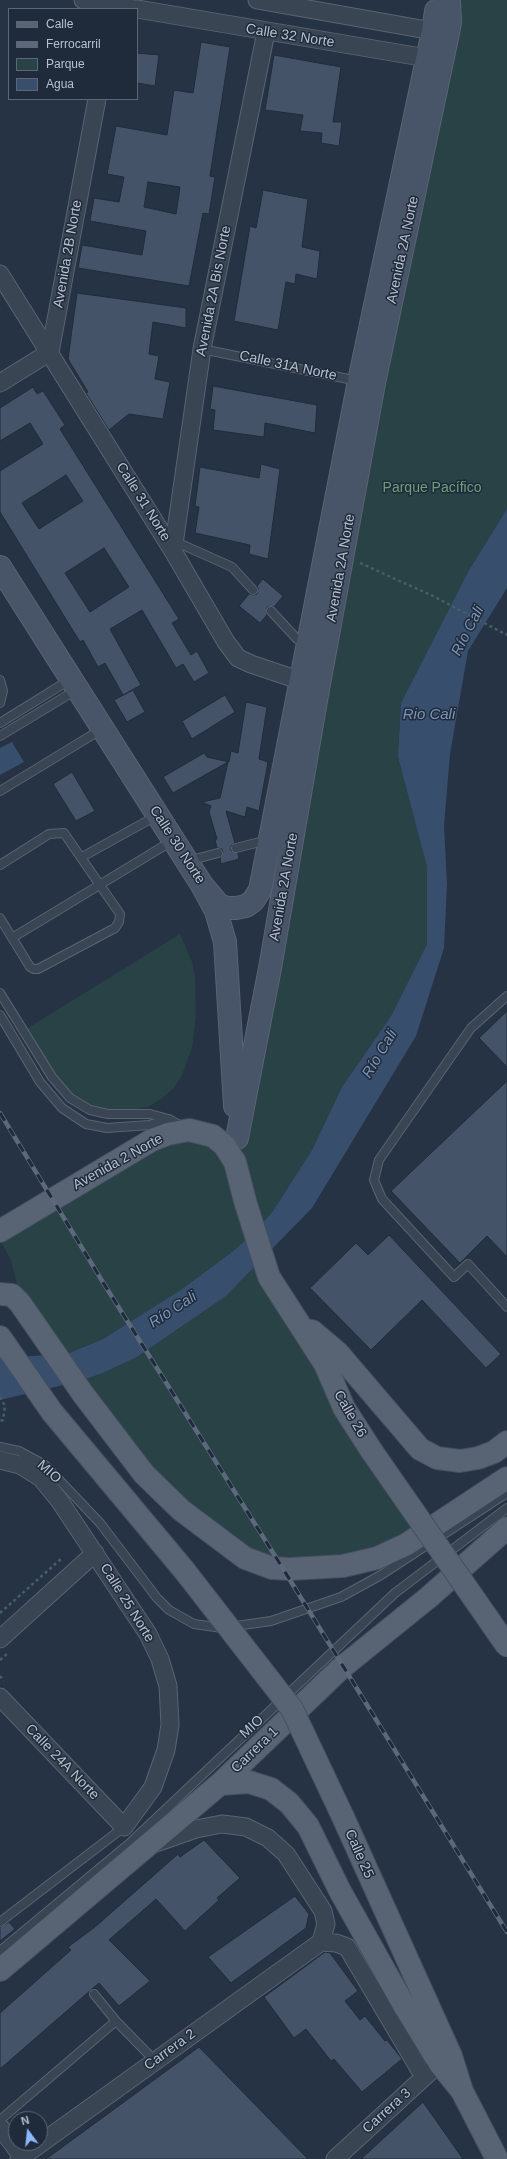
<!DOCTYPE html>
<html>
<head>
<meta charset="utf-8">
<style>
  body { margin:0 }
  #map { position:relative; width:507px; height:2159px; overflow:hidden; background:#263345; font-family:Arial,sans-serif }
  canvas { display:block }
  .legend { position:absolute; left:8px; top:8px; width:130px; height:92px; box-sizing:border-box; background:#1f2a3a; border:1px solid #5c6675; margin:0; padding:5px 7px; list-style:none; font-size:12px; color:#b8c0ce }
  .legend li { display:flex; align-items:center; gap:8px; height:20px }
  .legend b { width:20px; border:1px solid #5c6675 }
  .north { position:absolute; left:8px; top:2111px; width:40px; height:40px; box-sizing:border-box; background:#1f2a3a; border:1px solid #5c6675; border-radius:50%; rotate:345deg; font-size:11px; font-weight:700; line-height:16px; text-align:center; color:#b8c0ce }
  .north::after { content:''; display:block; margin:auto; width:14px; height:18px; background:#8cb8ff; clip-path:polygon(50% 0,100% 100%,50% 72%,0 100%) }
</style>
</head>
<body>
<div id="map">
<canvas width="507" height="2159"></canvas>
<ul class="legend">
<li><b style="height:5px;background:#586474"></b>Calle</li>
<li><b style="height:5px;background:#5c697c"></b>Ferrocarril</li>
<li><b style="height:11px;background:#284246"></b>Parque</li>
<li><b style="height:11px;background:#384e6d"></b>Agua</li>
</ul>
<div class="north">N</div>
</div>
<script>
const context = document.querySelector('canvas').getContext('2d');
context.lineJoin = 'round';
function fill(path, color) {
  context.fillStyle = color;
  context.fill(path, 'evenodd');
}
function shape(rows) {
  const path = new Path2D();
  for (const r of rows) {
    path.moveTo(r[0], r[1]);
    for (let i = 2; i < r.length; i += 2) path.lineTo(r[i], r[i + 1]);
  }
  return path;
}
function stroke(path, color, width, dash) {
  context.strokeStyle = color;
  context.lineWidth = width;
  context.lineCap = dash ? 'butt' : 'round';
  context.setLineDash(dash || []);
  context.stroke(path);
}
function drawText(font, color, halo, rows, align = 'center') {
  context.font = font + ' Arial,sans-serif';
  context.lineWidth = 3;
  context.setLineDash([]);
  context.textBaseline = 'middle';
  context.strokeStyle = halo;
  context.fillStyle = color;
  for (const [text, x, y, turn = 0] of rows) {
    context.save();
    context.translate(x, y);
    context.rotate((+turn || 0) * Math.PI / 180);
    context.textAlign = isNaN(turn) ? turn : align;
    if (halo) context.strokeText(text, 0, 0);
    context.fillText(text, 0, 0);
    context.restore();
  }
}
fill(shape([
  [449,0,507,0,507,509,469,570,401,703,398,757,427,867,427,944,391,1016,342,1087,312,1150,273,1211,255,1232,232,1252,182,1289,103,1339,67,1354,19,1293,11,1260,0,1240,168,1134,229,1151],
  [180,934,192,962,195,977,196,1016,192,1048,182,1075,174,1088,161,1099,148,1107,108,1114,70,1098,23,1031],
  [262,1260,424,1530,407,1544,272,1568,181,1510,80,1381,103,1373,137,1357,226,1296]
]), '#284246');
fill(shape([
  [507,509,507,588,468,651,450,754,444,826,447,884,444,948,416,1036,312,1208,226,1296,137,1357,103,1373,80,1381,0,1400,0,1358,67,1354,103,1339,182,1289,232,1252,255,1232,273,1211,312,1150,342,1087,391,1016,427,944,427,867,398,757,401,703,469,570],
  [12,742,24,762,0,775,0,748]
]), '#384e6d');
const building = shape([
  [201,42,230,47,210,176,215,177,209,214,203,213,189,286,78,268,82,245,142,255,146,231,90,221,94,198,119,202,124,177,107,174,116,126,167,135,174,90,193,93,201,42],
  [148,182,180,187,176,214,144,207,148,182],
  [137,53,159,55,155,86,137,83,137,53],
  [274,55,341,67,333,122,342,122,339,146,321,143,322,133,300,131,303,115,265,110,274,55],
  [263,190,308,199,302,247,320,251,317,279,296,274,295,284,286,282,278,330,234,321,250,226,256,228,263,190],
  [77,293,186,308,186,328,153,322,149,354,159,356,155,379,170,382,163,419,129,414,109,430,86,393,88,392,68,359,77,293],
  [213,386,317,405,315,433,265,423,264,437,213,430,215,410,210,409,213,386],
  [33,387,37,394,43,391,65,425,60,429,179,619,172,623,191,655,197,651,209,673,194,682,183,664,176,668,142,610,110,629,141,685,123,695,105,663,98,667,83,640,80,642,0,512,0,471,43,444,30,423,0,441,0,408,33,387],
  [66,475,83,501,39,529,22,503,66,475],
  [104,548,129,587,90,612,65,573,104,548],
  [261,464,280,469,268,559,249,554,250,545,195,533,199,507,195,506,200,467,259,478,261,464],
  [263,579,283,596,274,607,267,607,267,615,260,623,239,606,249,594,254,595,257,594,258,589,257,586,263,579],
  [133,690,145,712,127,722,114,700,133,690],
  [225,695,235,712,192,739,182,721,225,695],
  [246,702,267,707,259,759,268,762,259,811,247,807,245,817,226,811,235,843,231,846,231,850,238,853,239,859,221,864,220,858,223,852,222,849,217,848,215,840,217,839,209,812,211,806,202,802,220,798,228,762,173,793,163,777,204,753,207,757,229,762,231,751,238,753,246,702],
  [72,772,95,811,76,821,53,784,72,772],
  [507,1011,507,1067,479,1038,507,1011],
  [507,1081,507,1257,487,1236,460,1263,391,1191,507,1081],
  [389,1235,501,1354,486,1368,422,1300,371,1350,310,1288,356,1243,368,1255,389,1235],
  [204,1840,240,1878,217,1898,219,1900,185,1931,156,1899,109,1940,150,1981,119,2006,99,1983,0,2069,0,2013,71,1950,68,1947,95,1927,178,1854,180,1857,204,1840],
  [295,1896,309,1914,306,1928,231,1983,208,1957,295,1896],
  [9,1922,15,1929,0,1941,0,1927,9,1922],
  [325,1952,330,1953,358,1991,345,2001,360,2020,365,2016,385,2041,387,2040,402,2059,362,2092,334,2059,331,2061,306,2029,294,2038,264,1997,325,1952],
  [199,2047,308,2159,46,2159,199,2047],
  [423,2102,463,2159,361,2159,423,2102]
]);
fill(building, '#445367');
stroke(building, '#212c3c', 1);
const service = shape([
  [202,349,358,381],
  [174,541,232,567,253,590],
  [271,611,297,639,307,642],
  [0,680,3,691,0,703],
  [0,723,71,679],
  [0,736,76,690],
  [0,791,102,729],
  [236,848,268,840],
  [82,857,156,816],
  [188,861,218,853],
  [0,865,49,834,64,833,120,914,119,922,115,928,38,969,34,969,30,967,0,918],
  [12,938,172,841],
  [0,993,52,1077,70,1098,90,1110,108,1114,150,1114,168,1119],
  [507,996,471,1028,379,1160,374,1180,382,1199,454,1277,468,1264,507,1307],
  [0,1015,40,1082,62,1108,86,1124,107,1128,149,1125,169,1119,183,1127],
  [0,1447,19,1451,45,1465,100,1523,157,1598,169,1610,194,1624,222,1628,271,1621,341,1597,381,1575,507,1493],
  [0,1922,124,1827],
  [0,1951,131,1842,395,1593,507,1508],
  [94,1994,116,2021,155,2061],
  [0,2120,116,2021]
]);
const minor = shape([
  [83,0,134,9],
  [257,0,444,33],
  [137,9,439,60],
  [0,274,173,551,226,642,238,658,251,664,313,685],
  [0,383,50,352,97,99],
  [173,551,202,349,266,32],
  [0,1460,20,1465,41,1478,59,1500,148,1634,160,1659,168,1686,170,1725,166,1750,153,1787,124,1827,0,1697],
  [0,1639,95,1553],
  [321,1942,336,1943,347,1947,424,2077],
  [0,2127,24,2159],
  [19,2159,321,1942,326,1924,323,1911,286,1854,268,1838,246,1827,222,1824,196,1829,153,1844],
  [335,2159,432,2070]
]);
const secondary = shape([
  [0,567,202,885,216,911,225,942,235,1106],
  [202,885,219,905,227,908,236,908,246,906,253,901,260,890,359,381,433,31,436,11],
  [237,1138,270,968,317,695,374,383,448,33,450,22,449,0]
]);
const primary = shape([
  [0,1231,152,1140,168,1134,189,1130,213,1136,224,1145,235,1162,245,1201,269,1277,325,1364,344,1408,371,1450],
  [0,1294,12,1295,20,1303,83,1394,144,1474,181,1510,245,1558,272,1568,290,1569,343,1566,377,1558,407,1544,507,1478],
  [312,1331,338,1353,420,1449,437,1458,460,1461,478,1458,494,1452,507,1442],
  [0,1337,52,1412,184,1570],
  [220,1784,249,1782,271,1789,289,1803,308,1826,340,1891,405,2007,440,2064,462,2091],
  [343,1817,451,2056,462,2091,497,2159],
  [0,1970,220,1784,340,1669,429,1597,507,1528]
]);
stroke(service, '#596372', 10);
stroke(minor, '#596372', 19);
stroke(secondary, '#596372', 24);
stroke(primary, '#444e5e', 24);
stroke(shape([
  [360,563,433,596,507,635],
  [0,1397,5,1406,3,1420,0,1421],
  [0,1613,61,1559],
  [0,1660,7,1654],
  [0,1676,4,1681]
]), '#465f62', 2.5, [3, 3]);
stroke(service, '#3a4554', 8);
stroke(minor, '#3a4554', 17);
stroke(secondary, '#485468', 22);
stroke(primary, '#586474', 22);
const rail = shape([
  [0,1113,104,1284,277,1559,507,1932]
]);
stroke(rail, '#5c697c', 4.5);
stroke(rail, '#1f2a3a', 3, [9]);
const primaryBridge = shape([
  [371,1450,507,1646],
  [184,1570,292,1709,343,1817]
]);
stroke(primaryBridge, '#444e5e', 24, []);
stroke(primaryBridge, '#586474', 22);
drawText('14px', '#b8c0ce', '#1f2a3a', [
  ["Calle 32 Norte",290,36,9],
  ["Avenida 2A Norte",403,250,-78],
  ["Avenida 2B Norte",68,254,-80],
  ["Avenida 2A Bis Norte",214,291,-79],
  ["Calle 31A Norte",288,366,12],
  ["Calle 31 Norte",143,502,58],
  ["Avenida 2A Norte",341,568,-80],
  ["Calle 30 Norte",177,845,57],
  ["Avenida 2A Norte",284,887,-80],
  ["Avenida 2 Norte",118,1162,-29],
  ["Calle 26",350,1414,60],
  ["MIO",49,1472,42],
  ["Calle 25 Norte",127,1603,58],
  ["MIO",252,1727,-43],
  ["Carrera 1",255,1750,-44],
  ["Calle 24A Norte",62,1762,46],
  ["Calle 25",359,1854,66],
  ["Carrera 2",170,2050,-36],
  ["Carrera 3",387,2111,-42]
]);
drawText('14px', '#6ea079', '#1f2a3a', [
  ["Parque Pacífico",432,488]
]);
drawText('italic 15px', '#7d96b7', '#1f2a3a', [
  ["Río Cali",468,631,-63],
  ["Rio Cali",429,715],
  ["Río Cali",380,1054,-59],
  ["Río Cali",173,1310,-33]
]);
</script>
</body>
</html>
